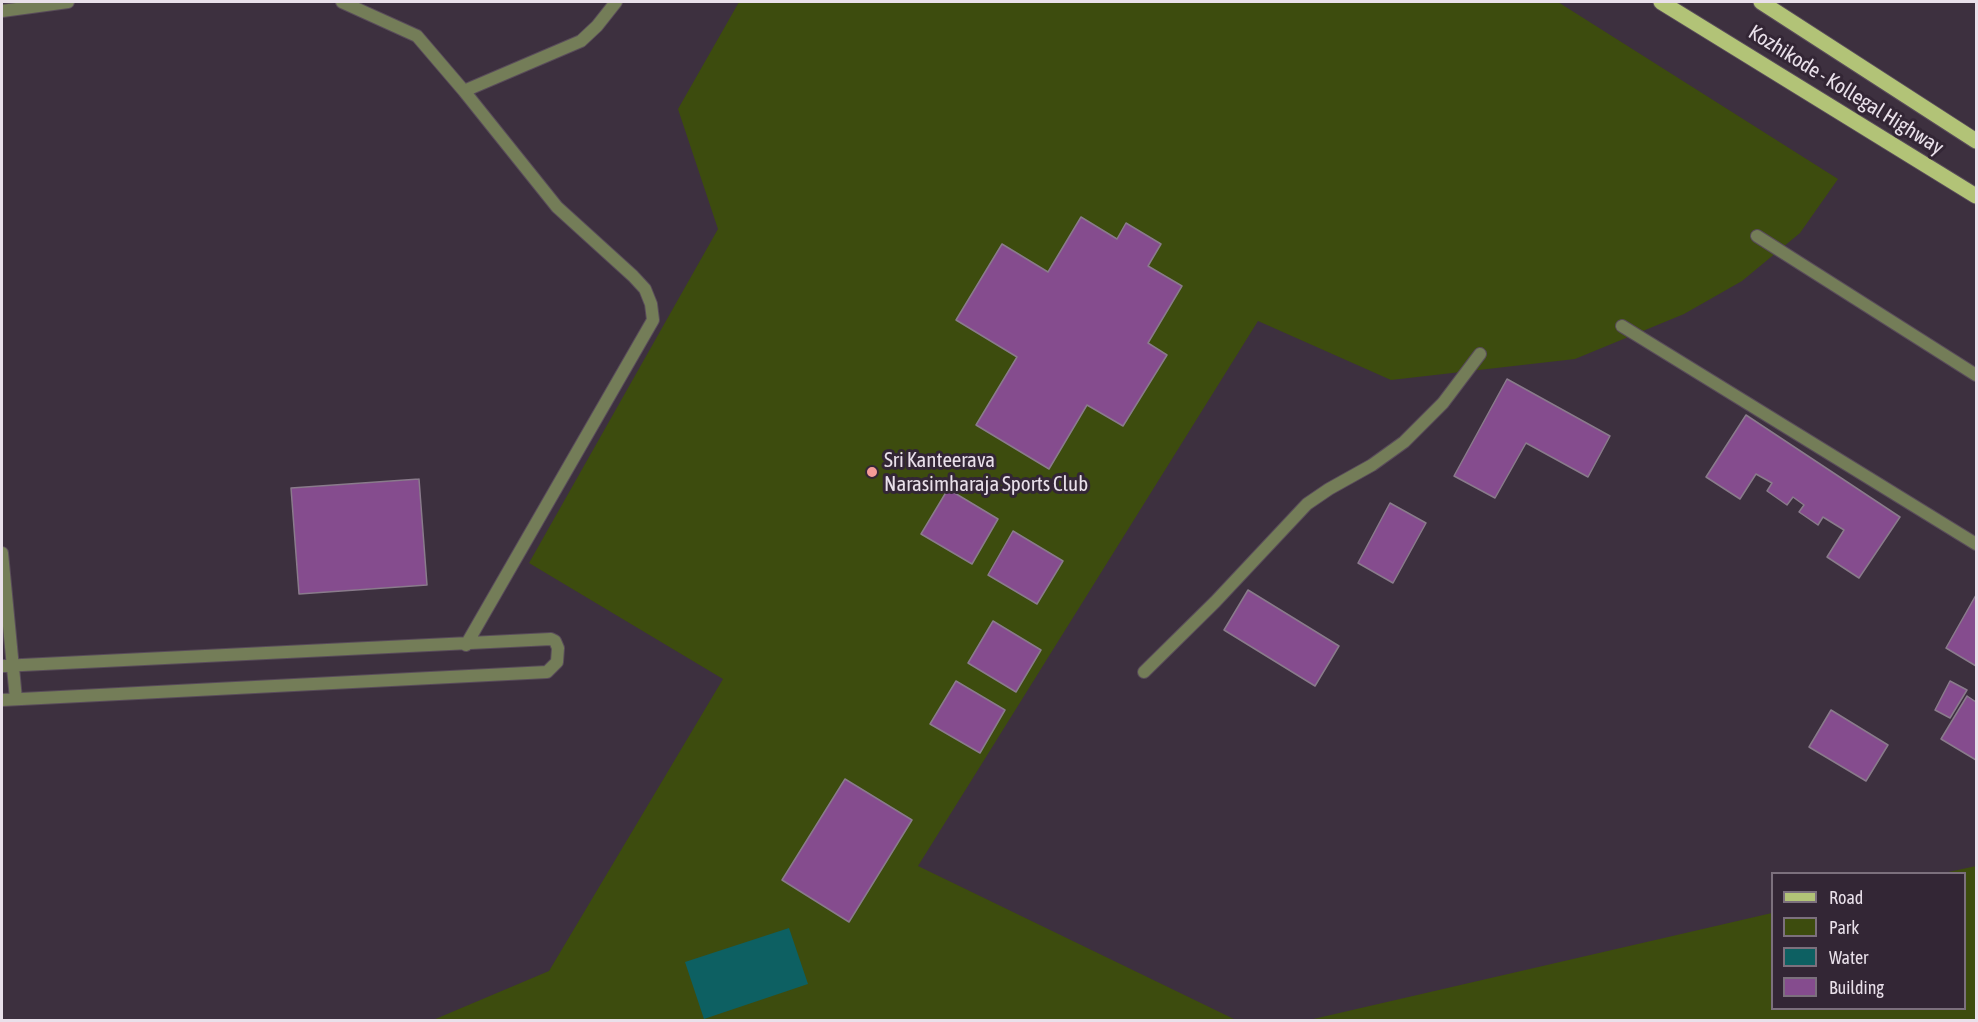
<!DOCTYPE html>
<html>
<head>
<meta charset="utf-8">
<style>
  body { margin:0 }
  #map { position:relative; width:1978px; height:1022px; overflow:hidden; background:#3d303f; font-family:"Asap Condensed",sans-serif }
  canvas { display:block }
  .frame { position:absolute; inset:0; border:3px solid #e9e0ea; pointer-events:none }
  .legend { position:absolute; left:1771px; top:872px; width:195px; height:138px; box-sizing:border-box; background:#332635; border:2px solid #7c707d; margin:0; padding:8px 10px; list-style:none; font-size:18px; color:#e9e0ea }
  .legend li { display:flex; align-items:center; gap:12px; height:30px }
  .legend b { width:30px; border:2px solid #7c707d }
</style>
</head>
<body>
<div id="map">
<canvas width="1978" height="1022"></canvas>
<div class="frame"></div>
<ul class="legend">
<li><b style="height:8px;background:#b2c377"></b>Road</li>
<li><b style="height:16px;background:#3d4c0e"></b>Park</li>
<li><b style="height:16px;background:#0d6062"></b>Water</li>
<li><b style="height:16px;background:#854c8e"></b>Building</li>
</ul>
</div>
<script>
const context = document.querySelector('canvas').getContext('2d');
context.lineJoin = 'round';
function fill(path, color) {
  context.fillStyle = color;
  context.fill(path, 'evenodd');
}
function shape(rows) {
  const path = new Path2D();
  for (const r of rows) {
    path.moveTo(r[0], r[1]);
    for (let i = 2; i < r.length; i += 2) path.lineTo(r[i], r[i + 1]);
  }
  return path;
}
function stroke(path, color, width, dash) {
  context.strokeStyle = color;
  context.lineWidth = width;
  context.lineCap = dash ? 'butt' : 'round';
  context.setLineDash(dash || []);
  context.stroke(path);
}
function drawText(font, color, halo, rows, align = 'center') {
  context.font = font + ' "Asap Condensed",sans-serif';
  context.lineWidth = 6;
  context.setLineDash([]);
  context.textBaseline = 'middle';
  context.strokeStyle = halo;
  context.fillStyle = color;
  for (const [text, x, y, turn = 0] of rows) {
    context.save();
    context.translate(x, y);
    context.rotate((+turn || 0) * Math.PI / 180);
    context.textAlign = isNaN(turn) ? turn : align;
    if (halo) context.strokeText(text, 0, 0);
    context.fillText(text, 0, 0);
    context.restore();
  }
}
fill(shape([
  [739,2,1558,2,1838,179,1800,233,1742,281,1684,314,1575,359,1391,380,1258,321,918,866,1236,1020,433,1020,549,971,723,679,529,563,718,229,678,109],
  [1976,866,1976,1020,1309,1020,1772,913,1772,1008,1964,1008,1964,874,1944,873]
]), '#3d4c0e');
fill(shape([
  [789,928,808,984,704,1019,685,962]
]), '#0d6062');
const building = shape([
  [1081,217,1117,239,1126,223,1161,244,1148,266,1182,286,1148,343,1167,355,1123,426,1087,405,1049,469,976,425,1017,357,956,320,1002,244,1048,272,1081,217],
  [1507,379,1610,436,1588,477,1526,443,1495,498,1454,476,1507,379],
  [1746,415,1900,517,1859,578,1827,557,1844,530,1823,517,1818,525,1799,512,1804,505,1793,497,1787,505,1767,491,1772,483,1756,474,1740,499,1706,477,1746,415],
  [419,479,427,585,299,594,291,488,419,479],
  [948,489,998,519,972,564,921,534,948,489],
  [1390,503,1426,523,1393,583,1358,563,1390,503],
  [1013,531,1063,561,1037,604,988,575,1013,531],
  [1248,590,1339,646,1315,686,1224,630,1248,590],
  [1976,595,1976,666,1946,648,1976,595],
  [993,621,1041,650,1016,692,968,663,993,621],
  [956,681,1005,710,980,753,930,724,956,681],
  [1950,681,1967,690,1950,718,1935,710,1950,681],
  [1967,696,1976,702,1976,760,1941,739,1967,696],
  [1831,710,1888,745,1866,781,1809,747,1831,710],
  [845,779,912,820,849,922,782,880,845,779]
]);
fill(building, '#854c8e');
stroke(building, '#8a7b8c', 1.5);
const lane = shape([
  [342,2,417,36,464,91,557,207,633,276,645,289,651,304,653,320,466,645],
  [2,11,68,2],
  [464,91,581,41,597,26,616,2],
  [1757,236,1976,375],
  [1622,326,1976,544],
  [2,553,16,699],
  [2,666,551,639,555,641,558,648,557,662,547,672,2,700],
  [1144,672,1215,602,1307,504,1329,489,1372,465,1404,442,1443,403,1480,354]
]);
const primary = shape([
  [1661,2,1976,196],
  [1761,2,1976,141]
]);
stroke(lane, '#594c5a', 14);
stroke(primary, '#594c5a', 17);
stroke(lane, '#747d58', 12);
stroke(primary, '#b2c377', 15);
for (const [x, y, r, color] of [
  [872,472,6,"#f59b98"]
]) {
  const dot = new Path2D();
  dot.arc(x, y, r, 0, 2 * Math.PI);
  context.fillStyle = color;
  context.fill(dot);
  stroke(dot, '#332635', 2);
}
drawText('21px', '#e9e0ea', '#332635', [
  ["Kozhikode - Kollegal Highway",1846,90,32]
]);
drawText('21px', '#e9e0ea', '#332635', [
  ["Sri Kanteerava",884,460],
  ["Narasimharaja Sports Club",884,484]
], 'left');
</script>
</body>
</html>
